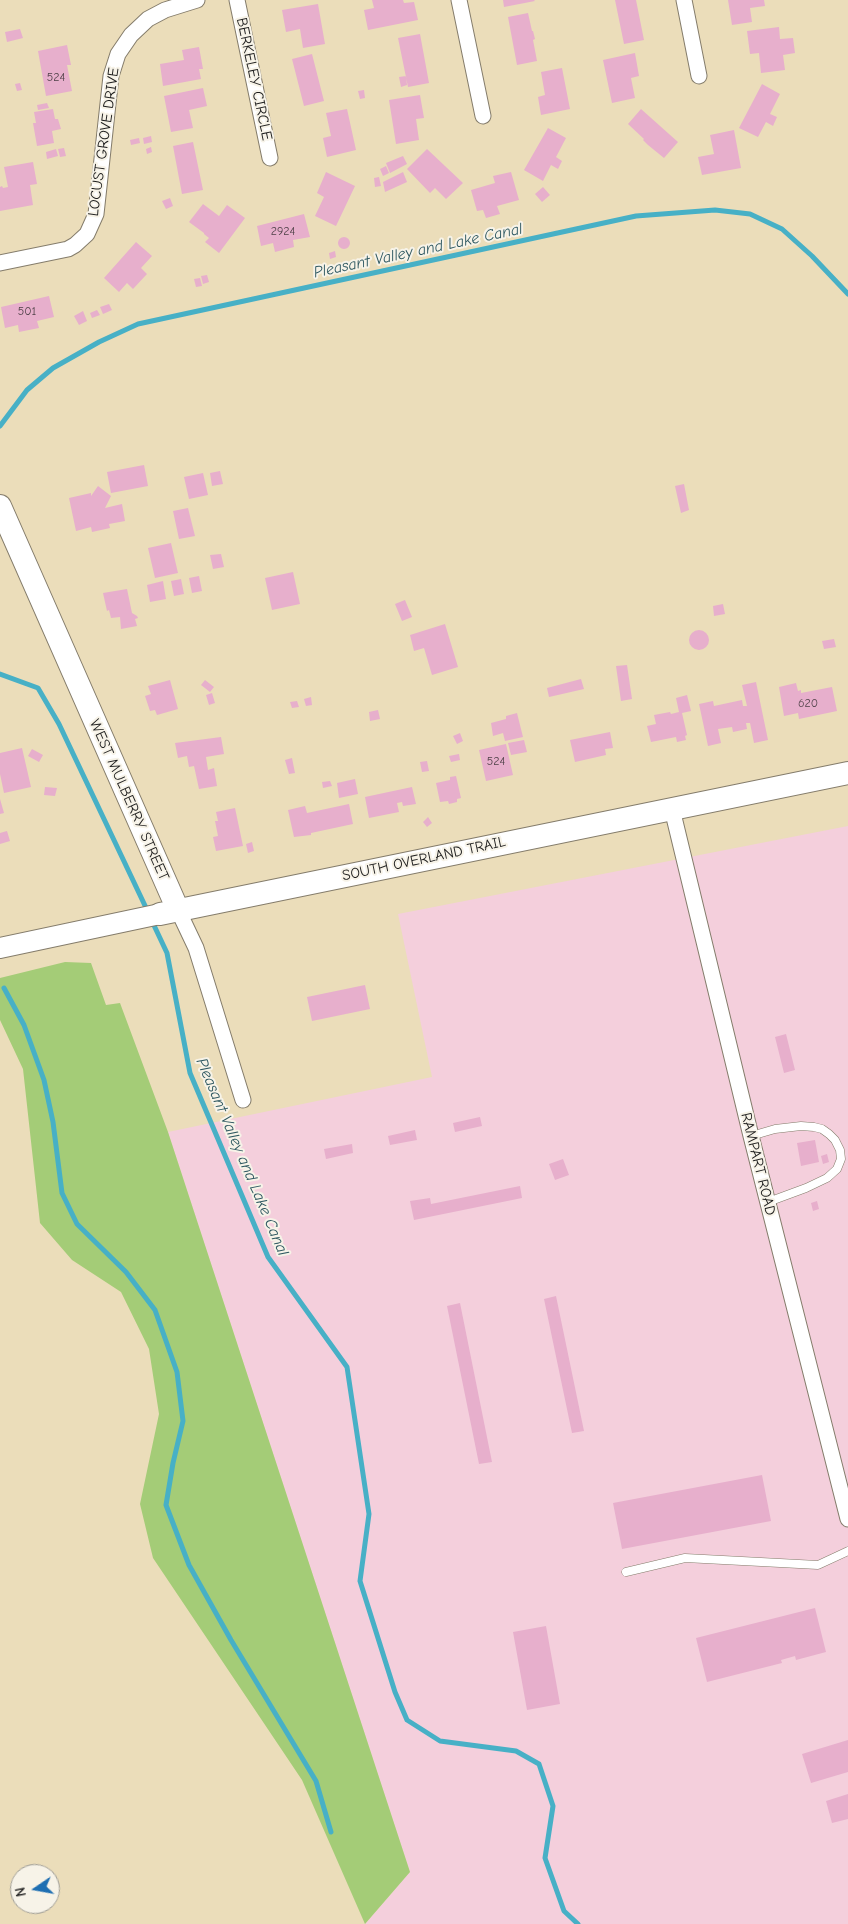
<!DOCTYPE html>
<html>
<head>
<meta charset="utf-8">
<style>
  body { margin:0 }
  #map { position:relative; width:848px; height:1924px; overflow:hidden; background:#ebddba; font-family:"Comic Neue",sans-serif }
  canvas { display:block }
  .north { position:absolute; left:10px; top:1864px; width:50px; height:50px; box-sizing:border-box; background:#f7f3e8; border:1px solid #9f9d96; border-radius:50%; rotate:258deg; font-size:14px; font-weight:700; line-height:20px; text-align:center; color:#1c1c1c }
  .north::after { content:''; display:block; margin:auto; width:18px; height:22px; background:#1f6fb2; clip-path:polygon(50% 0,100% 100%,50% 72%,0 100%) }
</style>
</head>
<body>
<div id="map">
<canvas width="848" height="1924"></canvas>
<div class="north">N</div>
</div>
<script>
const context = document.querySelector('canvas').getContext('2d');
context.lineJoin = 'round';
function fill(path, color) {
  context.fillStyle = color;
  context.fill(path, 'evenodd');
}
function shape(rows) {
  const path = new Path2D();
  for (const r of rows) {
    if (r.length === 3) {
      path.moveTo(r[0] + r[2], r[1]);
      path.arc(r[0], r[1], r[2], 0, 2 * Math.PI);
      continue;
    }
    path.moveTo(r[0], r[1]);
    for (let i = 2; i < r.length; i += 2) path.lineTo(r[i], r[i + 1]);
  }
  return path;
}
function stroke(path, color, width, dash) {
  context.strokeStyle = color;
  context.lineWidth = width;
  context.lineCap = dash ? 'butt' : 'round';
  context.setLineDash(dash || []);
  context.stroke(path);
}
function drawText(font, color, halo, rows, align = 'center') {
  context.font = font + ' "Comic Neue",sans-serif';
  context.lineWidth = 4;
  context.setLineDash([]);
  context.textBaseline = 'middle';
  context.strokeStyle = halo;
  context.fillStyle = color;
  for (const [text, x, y, turn = 0] of rows) {
    context.save();
    context.translate(x, y);
    context.rotate((+turn || 0) * Math.PI / 180);
    context.textAlign = isNaN(turn) ? turn : align;
    if (halo) context.strokeText(text, 0, 0);
    context.fillText(text, 0, 0);
    context.restore();
  }
}
fill(shape([
  [848,826,848,1924,365,1924,410,1872,168,1132,432,1077,398,914]
]), '#f4cfdc');
fill(shape([
  [65,962,91,963,106,1005,120,1003,168,1132,410,1872,365,1924,302,1780,153,1558,140,1504,159,1414,149,1349,121,1292,72,1260,40,1223,23,1069,0,1020,0,978]
]), '#a4cc77');
stroke(shape([
  [0,426,27,390,53,368,99,342,138,324,636,216,715,210,750,214,782,229,812,256,848,294],
  [0,674,38,688,59,724,148,912],
  [151,919,167,953,190,1073,268,1257,347,1367,369,1514,360,1581,395,1692,407,1720,440,1741,516,1751,539,1764,553,1806,545,1858,564,1911,578,1924],
  [4,988,24,1025,44,1080,53,1122,62,1193,77,1224,126,1272,155,1310,177,1372,183,1421,173,1463,166,1505,189,1565,231,1640,316,1781,331,1832]
]), '#47b0c6', 5);
fill(shape([
  [372,0,403,0,404,3,414,2,418,20,368,30,364,10,374,8],
  [503,0,534,0,535,1,504,7],
  [615,0,636,0,644,40,624,44],
  [728,0,764,0,765,6,750,8,752,22,732,25],
  [318,4,325,44,303,48,300,29,286,32,282,10],
  [528,13,532,31,533,31,535,39,533,40,537,61,517,65,508,17],
  [779,27,780,39,793,38,795,53,783,55,785,70,761,73,759,53,750,54,747,31],
  [20,29,23,38,7,42,5,32],
  [420,34,429,83,408,87,398,38],
  [67,45,71,65,67,65,72,91,46,96,38,51],
  [199,47,203,69,199,69,201,79,163,86,160,64,184,60,182,50],
  [635,53,639,76,631,78,635,98,612,103,603,60],
  [312,54,324,101,304,106,292,59],
  [562,68,570,109,541,115,538,97,545,95,541,72],
  [406,76,407,85,401,87,399,77],
  [20,83,22,90,17,91,15,84],
  [762,84,780,94,770,114,777,117,773,126,766,122,758,137,739,128],
  [203,88,207,106,189,110,193,128,171,132,164,96],
  [364,90,365,98,360,99,358,91],
  [420,95,424,118,416,119,419,140,396,144,389,100],
  [47,103,49,108,38,110,37,105],
  [53,109,55,119,58,119,61,129,52,131,54,143,37,146,33,123,36,123,34,112],
  [347,109,356,150,327,157,323,138,331,136,326,113],
  [641,109,678,142,664,158,648,145,643,140,644,139,628,124],
  [548,128,566,138,556,157,562,161,558,169,551,165,543,181,524,170],
  [734,130,741,168,702,175,698,157,714,154,710,135],
  [151,136,152,142,144,144,143,138],
  [139,138,140,143,131,145,130,140],
  [193,142,203,190,182,194,173,146],
  [151,147,152,152,147,154,146,149],
  [64,148,66,156,60,157,58,149],
  [56,149,58,156,47,159,46,152],
  [427,149,463,183,446,199,435,188,430,193,407,169],
  [403,156,407,164,390,173,386,163],
  [33,162,37,184,30,185,33,205,0,211,0,187,2,186,3,188,8,187,4,167],
  [386,166,389,173,383,176,380,169],
  [326,172,355,186,336,226,315,216,324,197,317,193],
  [403,172,407,182,385,192,383,182],
  [511,172,519,200,497,206,500,214,486,218,483,210,477,211,471,190,495,183,493,176],
  [379,177,381,186,375,187,374,178],
  [543,187,550,195,542,202,535,194],
  [170,198,173,206,166,209,162,201],
  [203,204,219,216,227,205,245,218,219,253,205,242,209,238,204,234,204,233,189,222],
  [304,214,310,237,293,240,294,247,275,252,273,243,261,246,257,226],
  [344,243,6],
  [136,242,152,256,141,268,147,274,133,289,127,283,119,292,104,278],
  [335,251,336,257,330,259,329,253],
  [207,275,209,282,203,284,201,276],
  [200,278,202,286,196,287,194,279],
  [49,296,54,317,37,321,39,328,19,332,18,325,5,328,1,307],
  [109,304,112,310,103,314,100,307],
  [97,310,100,315,92,318,90,313],
  [83,311,87,321,79,325,74,316],
  [144,465,148,486,111,493,107,472],
  [220,471,223,484,212,486,210,473],
  [203,473,208,495,189,499,184,477],
  [684,484,689,510,681,513,675,486],
  [98,486,111,496,105,508,122,504,125,521,109,524,110,528,92,532,91,527,76,531,69,498,91,493,91,496],
  [188,508,195,536,179,539,173,511],
  [171,543,178,573,155,578,148,548],
  [221,554,224,567,213,569,210,555],
  [293,572,300,604,272,610,265,578],
  [199,576,202,591,192,593,189,578],
  [181,579,184,594,174,596,171,581],
  [163,581,166,599,150,602,147,585],
  [127,589,132,613,137,616,138,618,135,619,137,626,121,629,120,617,111,618,109,610,107,611,103,593],
  [405,600,412,617,402,621,395,604],
  [723,604,725,614,714,616,713,606],
  [445,624,458,667,432,675,424,648,414,651,410,635],
  [699,640,10],
  [834,639,836,647,824,649,822,641],
  [627,665,632,699,621,701,616,666],
  [581,679,584,689,549,697,547,688],
  [170,680,178,709,157,715,155,710,150,711,145,696,151,694,148,686],
  [205,680,214,687,210,692,201,685],
  [756,682,768,740,754,743,750,723,746,723,747,729,733,732,732,727,718,729,721,743,708,746,699,704,713,701,714,706,742,700,743,706,747,706,742,685],
  [796,683,798,691,801,690,801,693,832,687,837,711,799,719,798,713,784,716,779,687],
  [212,693,215,703,209,705,206,695],
  [687,695,691,711,682,713,687,735,685,736,686,740,677,742,676,737,651,742,647,726,656,724,654,715,670,712,671,714,679,712,676,698],
  [311,697,312,705,306,706,304,699],
  [297,701,299,707,292,708,290,702],
  [378,710,380,719,370,721,369,712],
  [517,713,523,737,505,741,503,733,493,736,491,723,506,719,506,716],
  [610,732,613,748,605,749,606,755,575,762,570,740],
  [460,733,463,741,457,744,453,736],
  [221,737,224,754,206,757,208,770,214,768,217,786,199,789,194,766,189,767,187,756,178,758,175,743],
  [524,740,527,752,511,755,508,743],
  [506,744,513,775,486,781,479,750],
  [22,748,31,787,4,793,0,774,0,753],
  [32,749,43,755,39,762,28,756],
  [459,754,460,760,451,762,449,756],
  [292,758,295,773,289,774,285,760],
  [427,761,429,771,422,772,420,762],
  [456,776,461,798,457,799,457,802,449,804,448,801,440,802,436,783,450,780,450,777],
  [355,779,358,794,339,798,337,783],
  [330,781,332,786,323,788,322,782],
  [45,787,57,788,55,796,44,795],
  [412,787,416,804,403,806,402,802,397,803,399,812,369,818,365,797],
  [0,799,4,813,0,814],
  [349,804,353,824,311,833,311,835,294,837,288,810,305,806,307,813],
  [235,808,243,846,216,851,213,837,218,836,215,821,218,821,216,812],
  [428,817,432,823,427,827,423,822],
  [7,831,10,841,0,844,0,833],
  [252,842,254,851,248,853,246,844],
  [365,985,370,1009,312,1021,307,997],
  [786,1034,795,1070,784,1073,775,1037],
  [480,1117,482,1126,455,1132,453,1123],
  [415,1130,417,1140,390,1145,388,1136],
  [815,1140,819,1162,801,1166,797,1143],
  [352,1144,353,1153,326,1159,324,1149],
  [827,1154,829,1162,823,1164,821,1156],
  [563,1159,569,1175,555,1180,549,1164],
  [520,1186,522,1198,414,1220,410,1201,430,1198,431,1204],
  [817,1201,819,1209,813,1211,811,1203],
  [556,1296,584,1431,572,1433,544,1299],
  [460,1303,492,1462,479,1464,447,1306],
  [762,1475,771,1521,622,1549,613,1503],
  [815,1608,826,1652,796,1660,795,1656,781,1660,782,1663,707,1682,696,1638],
  [546,1626,560,1704,527,1710,513,1632],
  [848,1740,848,1772,811,1783,802,1754],
  [848,1794,848,1819,832,1823,826,1801]
]), '#e7afcc');
const lane = shape([
  [751,1136,775,1129,801,1126,814,1127,822,1129,829,1134,835,1140,840,1150,841,1159,837,1169,827,1178,806,1188,768,1202],
  [626,1572,685,1558,818,1565,848,1551]
]);
const street = shape([
  [237,0,270,158],
  [459,0,483,116],
  [684,0,699,76],
  [0,263,68,249,75,245,87,234,96,214,111,76,118,54,131,35,148,19,165,10,197,0],
  [672,809,751,1136,848,1519],
  [178,910,196,948,243,1100]
]);
const secondary = shape([
  [0,948,160,914]
]);
const primary = shape([
  [0,506,178,910],
  [160,914,848,773]
]);
stroke(lane, '#847c6b', 9);
stroke(street, '#847c6b', 17);
stroke(secondary, '#847c6b', 22);
stroke(primary, '#847c6b', 24);
stroke(lane, '#fff', 8);
stroke(street, '#fff', 15);
stroke(secondary, '#fff', 20);
stroke(primary, '#fff', 22);
drawText('12px', '#4f4148', null, [
  ["524",56,78],
  ["2924",283,232],
  ["501",27,312],
  ["620",808,704],
  ["524",496,762]
]);
drawText('15px', '#1c1c1c', '#f7f3e8', [
  ["BERKELEY CIRCLE",254,79,78],
  ["LOCUST GROVE DRIVE",104,142,-82],
  ["WEST MULBERRY STREET",129,800,66],
  ["SOUTH OVERLAND TRAIL",424,859,-12],
  ["RAMPART ROAD",758,1164,76]
]);
drawText('italic 16px', '#2d5760', '#f7f3e8', [
  ["Pleasant Valley and Lake Canal",418,251,-12],
  ["Pleasant Valley and Lake Canal",242,1157,67]
]);
</script>
</body>
</html>
